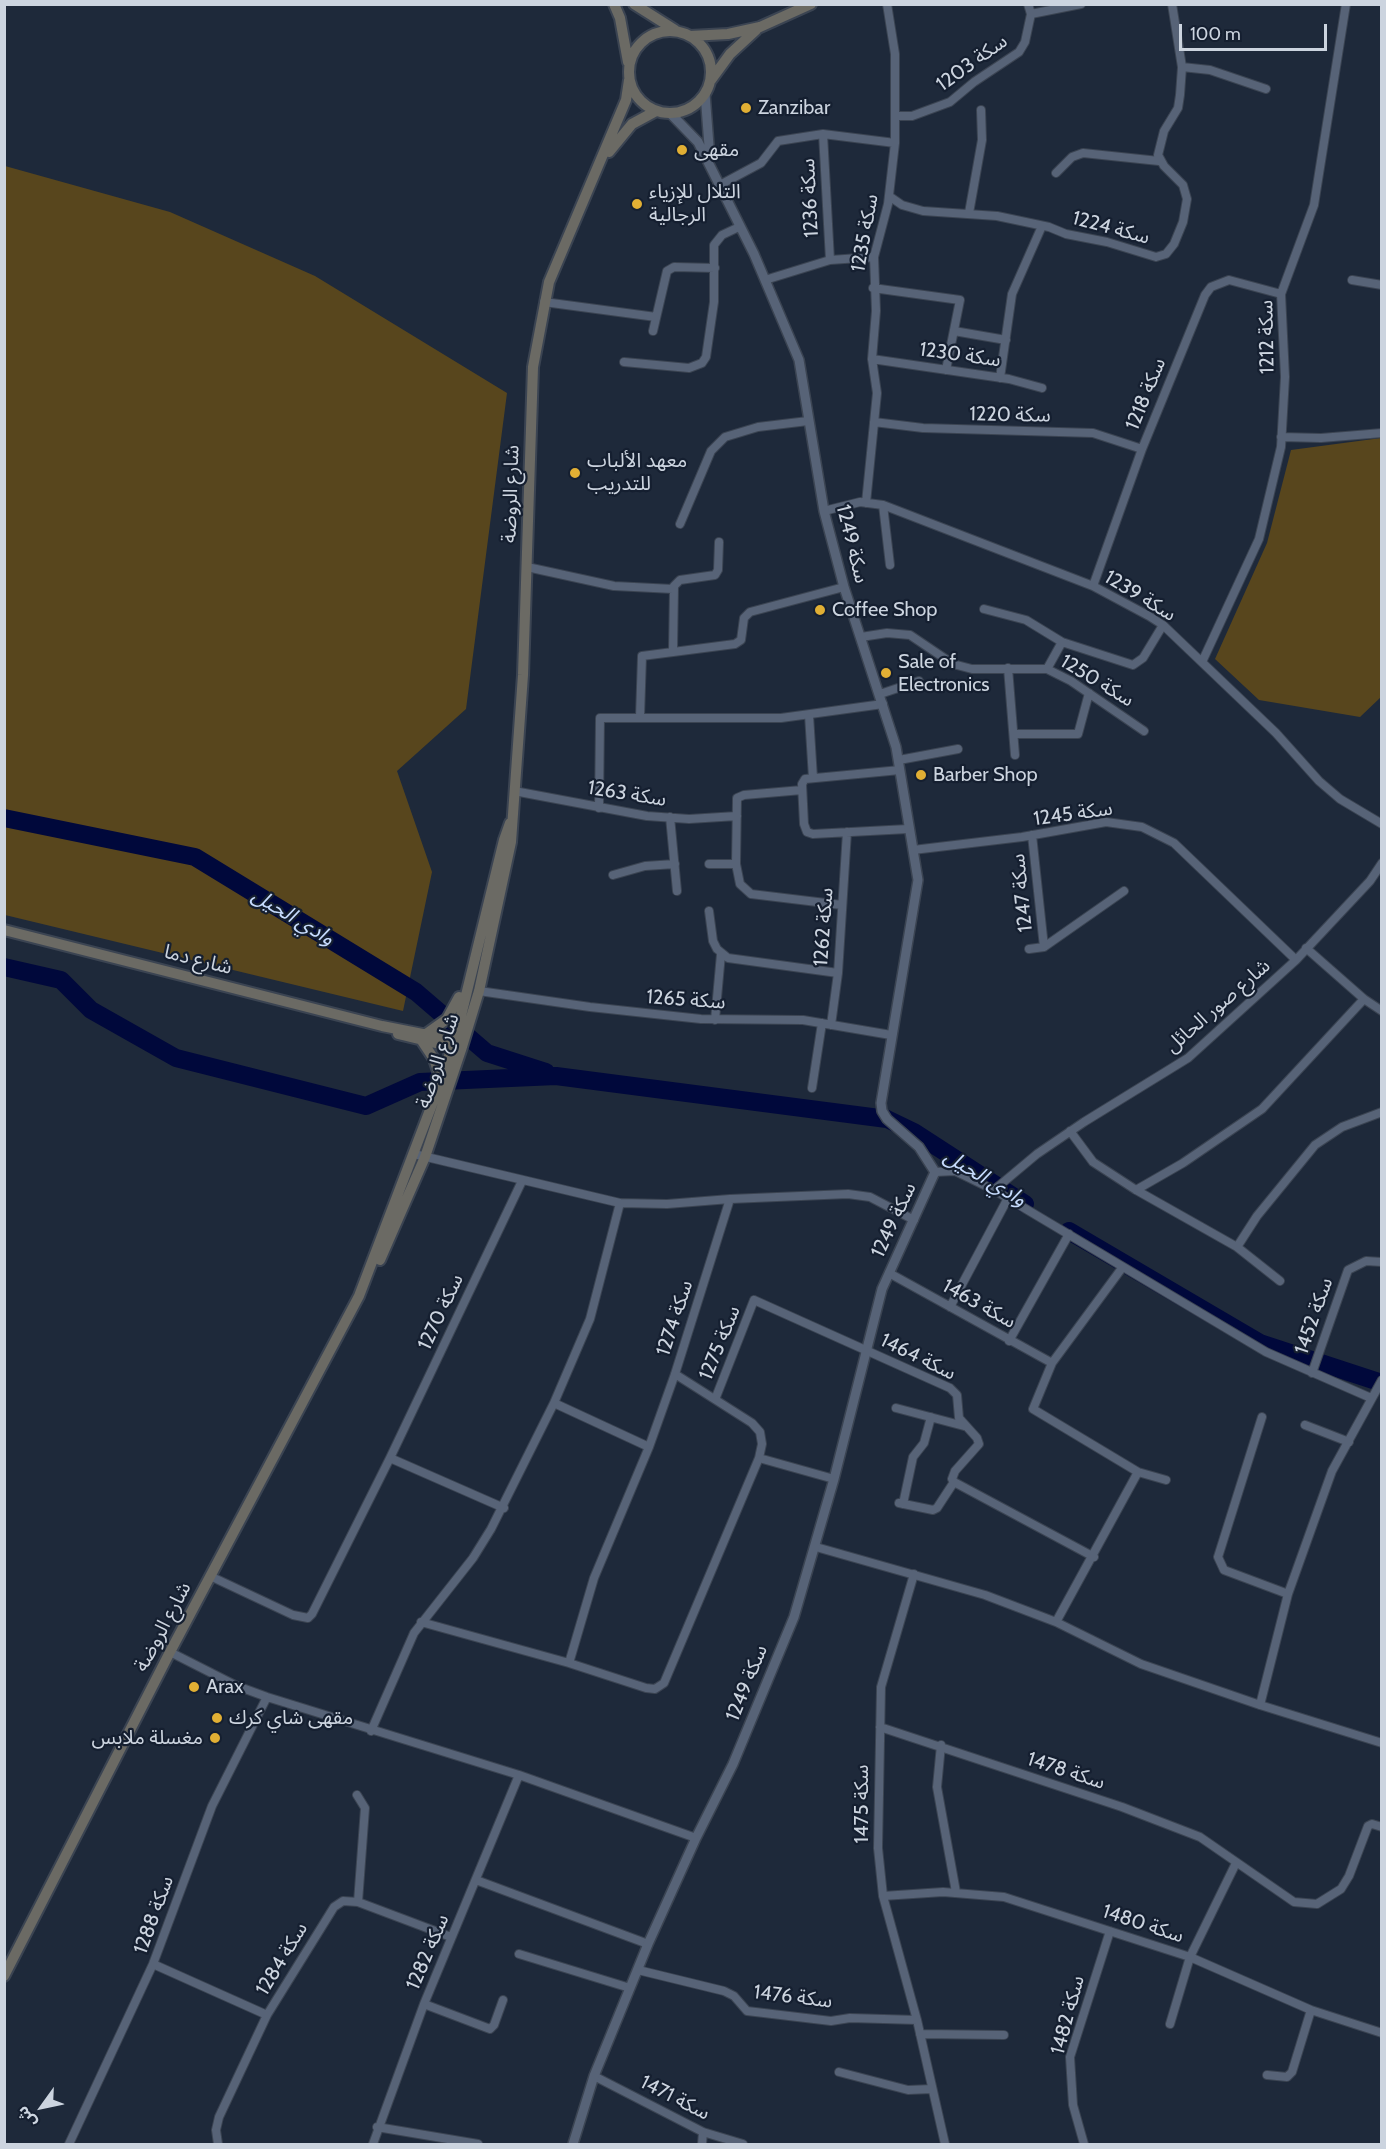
<!DOCTYPE html>
<html>
<head>
<meta charset="utf-8">
<style>
  body { margin:0 }
  #map { position:relative; width:1386px; height:2149px; overflow:hidden; background:#1e293a; font-family:Cabin,"Noto Sans Arabic",sans-serif }
  canvas { display:block }
  .frame { position:absolute; inset:0; border:6px solid #ccd4df; pointer-events:none }
  .north { position:absolute; left:12px; top:2077px; width:60px; height:60px; -webkit-text-stroke:4px #151f30; paint-order:stroke; rotate:237deg; font-size:16px; font-weight:700; line-height:24px; text-align:center; color:#ccd4df }
  .north::after { content:''; display:block; margin:auto; width:21px; height:27px; background:#ccd4df; clip-path:polygon(50% 0,100% 100%,50% 72%,0 100%) }
  .scale { position:absolute; left:1179px; top:24px; width:148px; height:27px; box-sizing:border-box; border:3px solid #ccd4df; border-top:0; padding-left:8px; font-size:18px; line-height:21px; white-space:nowrap; color:#ccd4df; -webkit-text-stroke:4px #151f30; paint-order:stroke }
</style>
</head>
<body>
<div id="map">
<canvas width="1386" height="2149"></canvas>
<div class="frame"></div>
<div class="north">ش</div>
<div class="scale">100 m</div>
</div>
<script>
const context = document.querySelector('canvas').getContext('2d');
context.lineJoin = 'round';
function fill(path, color) {
  context.fillStyle = color;
  context.fill(path, 'evenodd');
}
function shape(rows) {
  const path = new Path2D();
  for (const r of rows) {
    if (r.length === 3) {
      path.moveTo(r[0] + r[2], r[1]);
      path.arc(r[0], r[1], r[2], 0, 2 * Math.PI);
      continue;
    }
    path.moveTo(r[0], r[1]);
    for (let i = 2; i < r.length; i += 2) path.lineTo(r[i], r[i + 1]);
  }
  return path;
}
function stroke(path, color, width, dash) {
  context.strokeStyle = color;
  context.lineWidth = width;
  context.lineCap = dash ? 'butt' : 'round';
  context.setLineDash(dash || []);
  context.stroke(path);
}
function drawText(font, color, halo, rows, align = 'center') {
  context.font = font + ' Cabin,"Noto Sans Arabic",sans-serif';
  context.lineWidth = 4.5;
  context.setLineDash([]);
  context.textBaseline = 'middle';
  context.strokeStyle = halo;
  context.fillStyle = color;
  for (const [text, x, y, turn = 0] of rows) {
    context.save();
    context.translate(x, y);
    context.rotate((+turn || 0) * Math.PI / 180);
    context.textAlign = isNaN(turn) ? turn : align;
    if (halo) context.strokeText(text, 0, 0);
    context.fillText(text, 0, 0);
    context.restore();
  }
}
fill(shape([
  [5,166,170,212,315,276,507,393,466,709,397,771,432,872,403,1011,5,915],
  [1381,438,1381,697,1360,717,1259,700,1215,659,1267,543,1291,450]
]), '#58461d');
stroke(shape([
  [4,818,195,857,416,992,487,1053,546,1072],
  [4,967,61,980,91,1010,176,1058,366,1106,420,1082,556,1076,887,1119,914,1132,1025,1204],
  [1069,1231,1260,1343,1382,1383]
]), '#00083b', 18);
const minor = shape([
  [1028,4,1031,14],
  [1182,67,1210,70,1266,89],
  [895,116,912,116,950,102,974,82,1019,52,1025,42,1031,14,1081,4],
  [823,134,830,260],
  [1056,173,1072,157,1083,153,1159,161],
  [718,186,761,163,778,141,823,134,895,143],
  [889,196,902,205,923,211,997,216,1049,227,1066,234,1107,242,1156,257,1166,254,1174,244,1183,222,1187,199,1183,185,1164,166,1158,155,1164,131,1178,108,1180,95,1182,67,1172,4],
  [969,213,982,140,981,110],
  [765,280,830,260,874,257],
  [1352,280,1382,285],
  [873,288,960,300,946,370],
  [544,302,656,317],
  [653,331,667,271,674,267,715,268],
  [954,331,1006,340],
  [872,359,1009,379,1042,388],
  [624,362,689,368,702,363,706,357,714,302,714,245,722,235,739,227],
  [1000,378,1012,294,1042,226],
  [874,422,923,428,1093,433,1142,449],
  [1281,437,1321,438,1382,433],
  [866,503,877,393,872,359,876,311,874,257,888,204,895,143,895,54,887,4],
  [883,505,890,565],
  [824,511,860,502,883,505,1093,586,1149,616,1163,625,1276,733,1319,781,1340,799,1382,824],
  [680,524,711,451,725,437,758,427,808,421],
  [527,567,614,586,673,589],
  [1093,586,1142,449,1205,295,1211,287,1229,280,1281,294],
  [984,609,1026,620,1062,642],
  [861,637,887,633,910,635,953,664,972,669,1047,669,1071,681,1144,731],
  [673,652,674,586,680,580,715,575,718,570,719,542],
  [1202,662,1259,539,1281,447,1285,377,1281,294,1314,205,1346,4],
  [1008,668,1015,755],
  [1047,669,1062,642,1133,665,1143,658,1163,625],
  [880,694,919,681],
  [809,715,813,778],
  [640,717,642,656,735,644,741,640,744,618,750,612,844,587],
  [1014,734,1078,734,1089,693],
  [899,760,958,749],
  [900,770,805,779,802,784,804,824,807,832,813,834,908,829],
  [802,790,744,795,737,798,736,864,740,884,751,894,842,905],
  [514,791,647,816,689,819,737,816],
  [599,808,600,718,781,718,883,704],
  [670,817,677,891],
  [1032,835,1044,947],
  [913,850,1022,837,1106,822,1142,827,1174,843,1296,960],
  [709,864,736,864],
  [613,875,645,866,675,864],
  [709,911,713,941,717,949,728,958,838,973],
  [1306,948,1364,999,1382,1011],
  [1029,949,1044,947,1124,891],
  [479,991,590,1007,701,1019,803,1020,891,1035],
  [715,1020,721,954],
  [831,1025,838,973,847,832],
  [812,1088,822,1023],
  [1070,1131,1093,1162,1136,1190,1237,1247,1280,1281],
  [414,1154,620,1203,667,1204,730,1199,848,1194,870,1197,914,1220],
  [935,1172,955,1171,994,1190,1266,1352,1371,1398],
  [994,1190,1037,1154,1084,1122,1188,1058,1296,960,1370,881,1382,863],
  [1136,1190,1183,1163,1262,1109,1364,999],
  [1237,1247,1257,1216,1315,1145,1342,1127,1382,1112],
  [1122,1268,1052,1363,1033,1409,1138,1472,1166,1480],
  [889,1273,1052,1363],
  [950,1307,1008,1198],
  [1009,1341,1069,1234],
  [1312,1373,1348,1270,1366,1261,1382,1262],
  [716,1397,754,1300,950,1388,957,1395,959,1418,977,1438,979,1444,955,1471,952,1479,954,1482],
  [554,1403,649,1447],
  [896,1408,964,1426],
  [1262,1417,1218,1557,1224,1570,1288,1594],
  [1305,1425,1349,1442],
  [390,1458,504,1508],
  [759,1458,834,1479],
  [954,1482,1094,1557],
  [899,1503,933,1510,937,1508,954,1482],
  [903,1504,913,1457,924,1443,931,1417],
  [816,1547,985,1595,1056,1622,1141,1664,1260,1705,1382,1743],
  [914,1574,881,1687,878,1848,883,1896,917,2020,945,2144],
  [210,1576,293,1615,308,1618,312,1614,390,1458,522,1181],
  [421,1622,569,1663,646,1688,655,1689,664,1683,759,1458,762,1444,760,1432,752,1423,675,1374],
  [1056,1622,1138,1472],
  [170,1652,237,1686,267,1697,519,1775,696,1838],
  [569,1663,594,1578,649,1447,675,1374,730,1199],
  [1260,1705,1288,1594,1332,1471,1382,1380],
  [880,1727,1122,1807,1200,1837,1294,1902,1317,1904,1341,1889,1349,1876,1368,1826,1372,1824,1382,1827],
  [371,1731,414,1633,473,1558,491,1529,554,1403,590,1319,620,1203],
  [941,1745,937,1787,956,1892],
  [357,1795,365,1808,358,1902],
  [476,1880,648,1944],
  [883,1896,943,1892,1004,1897,1190,1957,1311,2010,1382,2033],
  [519,1954,630,1988],
  [153,1964,267,2015],
  [638,1970,724,1991,734,1996,747,2011,831,2021,850,2018,917,2020],
  [424,2004,490,2029,494,2025,503,2000],
  [1170,2024,1190,1957,1236,1863],
  [920,2034,1004,2035],
  [839,2072,908,2090,932,2089],
  [1267,2075,1287,2077,1292,2072,1311,2010],
  [594,2076,703,2132,743,2144],
  [377,2127,478,2144],
  [69,2144,153,1964,212,1806,267,1697],
  [218,2144,216,2130,219,2117,267,2015,334,1907,343,1901,358,1902,451,1937],
  [373,2144,424,2004,519,1775],
  [702,2144,703,2132],
  [1084,2144,1073,2105,1070,2057,1110,1931]
]);
const tertiary = shape([
  [705,93,710,159],
  [573,2144,594,2076,648,1944,696,1838,733,1764,794,1617,834,1479,882,1289,935,1172,919,1147,887,1119,882,1111,881,1103,918,880,896,747,844,587,824,511,799,360,754,254,698,142,670,113]
]);
const secondary = shape([
  [614,4,620,18,628,62],
  [634,4,675,30],
  [670,72,41],
  [690,36,728,34,760,27,811,4],
  [711,80,730,54,756,30],
  [609,152,632,124,656,111],
  [4,930,382,1026,458,1041],
  [398,1034,456,1048],
  [426,1034,447,1019,459,997],
  [422,1041,434,1059,441,1080],
  [380,1260,425,1157,461,1050,479,991,511,842,523,675,533,367,549,282,626,100,629,80],
  [4,1976,170,1652,359,1296,441,1081,458,1028,504,840,510,823]
]);
stroke(minor, '#3b4452', 10);
stroke(tertiary, '#3b4452', 12);
stroke(secondary, '#3b4452', 14);
stroke(minor, '#576377', 8);
stroke(tertiary, '#576377', 9);
stroke(secondary, '#6b6a64', 10);
for (const [x, y, r, color] of [
  [746,108,6,"#e1af34"],
  [682,150,6,"#e1af34"],
  [637,204,6,"#e1af34"],
  [575,473,6,"#e1af34"],
  [820,610,6,"#e1af34"],
  [886,673,6,"#e1af34"],
  [921,775,6,"#e1af34"],
  [194,1687,6,"#e1af34"],
  [217,1718,6,"#e1af34"],
  [215,1738,6,"#e1af34"]
]) {
  const dot = new Path2D();
  dot.arc(x, y, r, 0, 2 * Math.PI);
  context.fillStyle = color;
  context.fill(dot);
  stroke(dot, '#151f30', 2);
}
drawText('20px', '#ccd4df', '#151f30', [
  ["سكة 1203",972,63,-36],
  ["سكة 1236",810,198,-93],
  ["سكة 1224",1111,228,15],
  ["سكة 1235",865,233,-80],
  ["سكة 1212",1267,337,-91],
  ["سكة 1230",960,355,8],
  ["سكة 1218",1146,394,-68],
  ["سكة 1220",1010,415,1],
  ["شارع الروضة",511,494,-88],
  ["سكة 1249",852,544,76],
  ["سكة 1239",1140,596,31],
  ["سكة 1250",1097,681,31],
  ["سكة 1263",627,794,9],
  ["سكة 1245",1073,814,-8],
  ["سكة 1247",1022,893,-96],
  ["سكة 1262",824,927,-86],
  ["شارع دما",198,960,14],
  ["سكة 1265",686,1000,4],
  ["شارع صور الحائل",1218,1006,-41],
  ["شارع الروضة",438,1061,-72],
  ["سكة 1249",894,1220,-65],
  ["سكة 1463",979,1304,29],
  ["سكة 1270",441,1312,-65],
  ["سكة 1452",1314,1316,-71],
  ["سكة 1274",675,1318,-72],
  ["سكة 1275",720,1343,-68],
  ["سكة 1464",918,1357,26],
  ["شارع الروضة",163,1627,-62],
  ["سكة 1249",747,1683,-68],
  ["سكة 1478",1066,1771,18],
  ["سكة 1475",862,1804,-90],
  ["سكة 1288",154,1915,-70],
  ["سكة 1480",1143,1924,18],
  ["سكة 1282",428,1952,-67],
  ["سكة 1284",282,1959,-59],
  ["سكة 1476",793,1997,7],
  ["سكة 1482",1068,2015,-75],
  ["سكة 1471",675,2098,27]
]);
drawText('20px', '#ccd4df', '#151f30', [
  ["Zanzibar",758,108],
  ["مقهى",694,150],
  ["التلال للإزياء",649,192],
  ["الرجالية",649,215],
  ["معهد الألباب",587,461],
  ["للتدريب",587,484],
  ["Coffee Shop",832,610],
  ["Sale of",898,662],
  ["Electronics",898,685],
  ["Barber Shop",933,775],
  ["Arax",206,1687],
  ["مقهى شاي كرك",229,1718],
  ["مغسلة ملابس",203,1738,"right"]
], 'left');
drawText('italic 21px', '#c7dcfe', '#151f30', [
  ["وادي الحيل",293,917,31],
  ["وادي الحيل",985,1178,31]
]);
</script>
</body>
</html>
